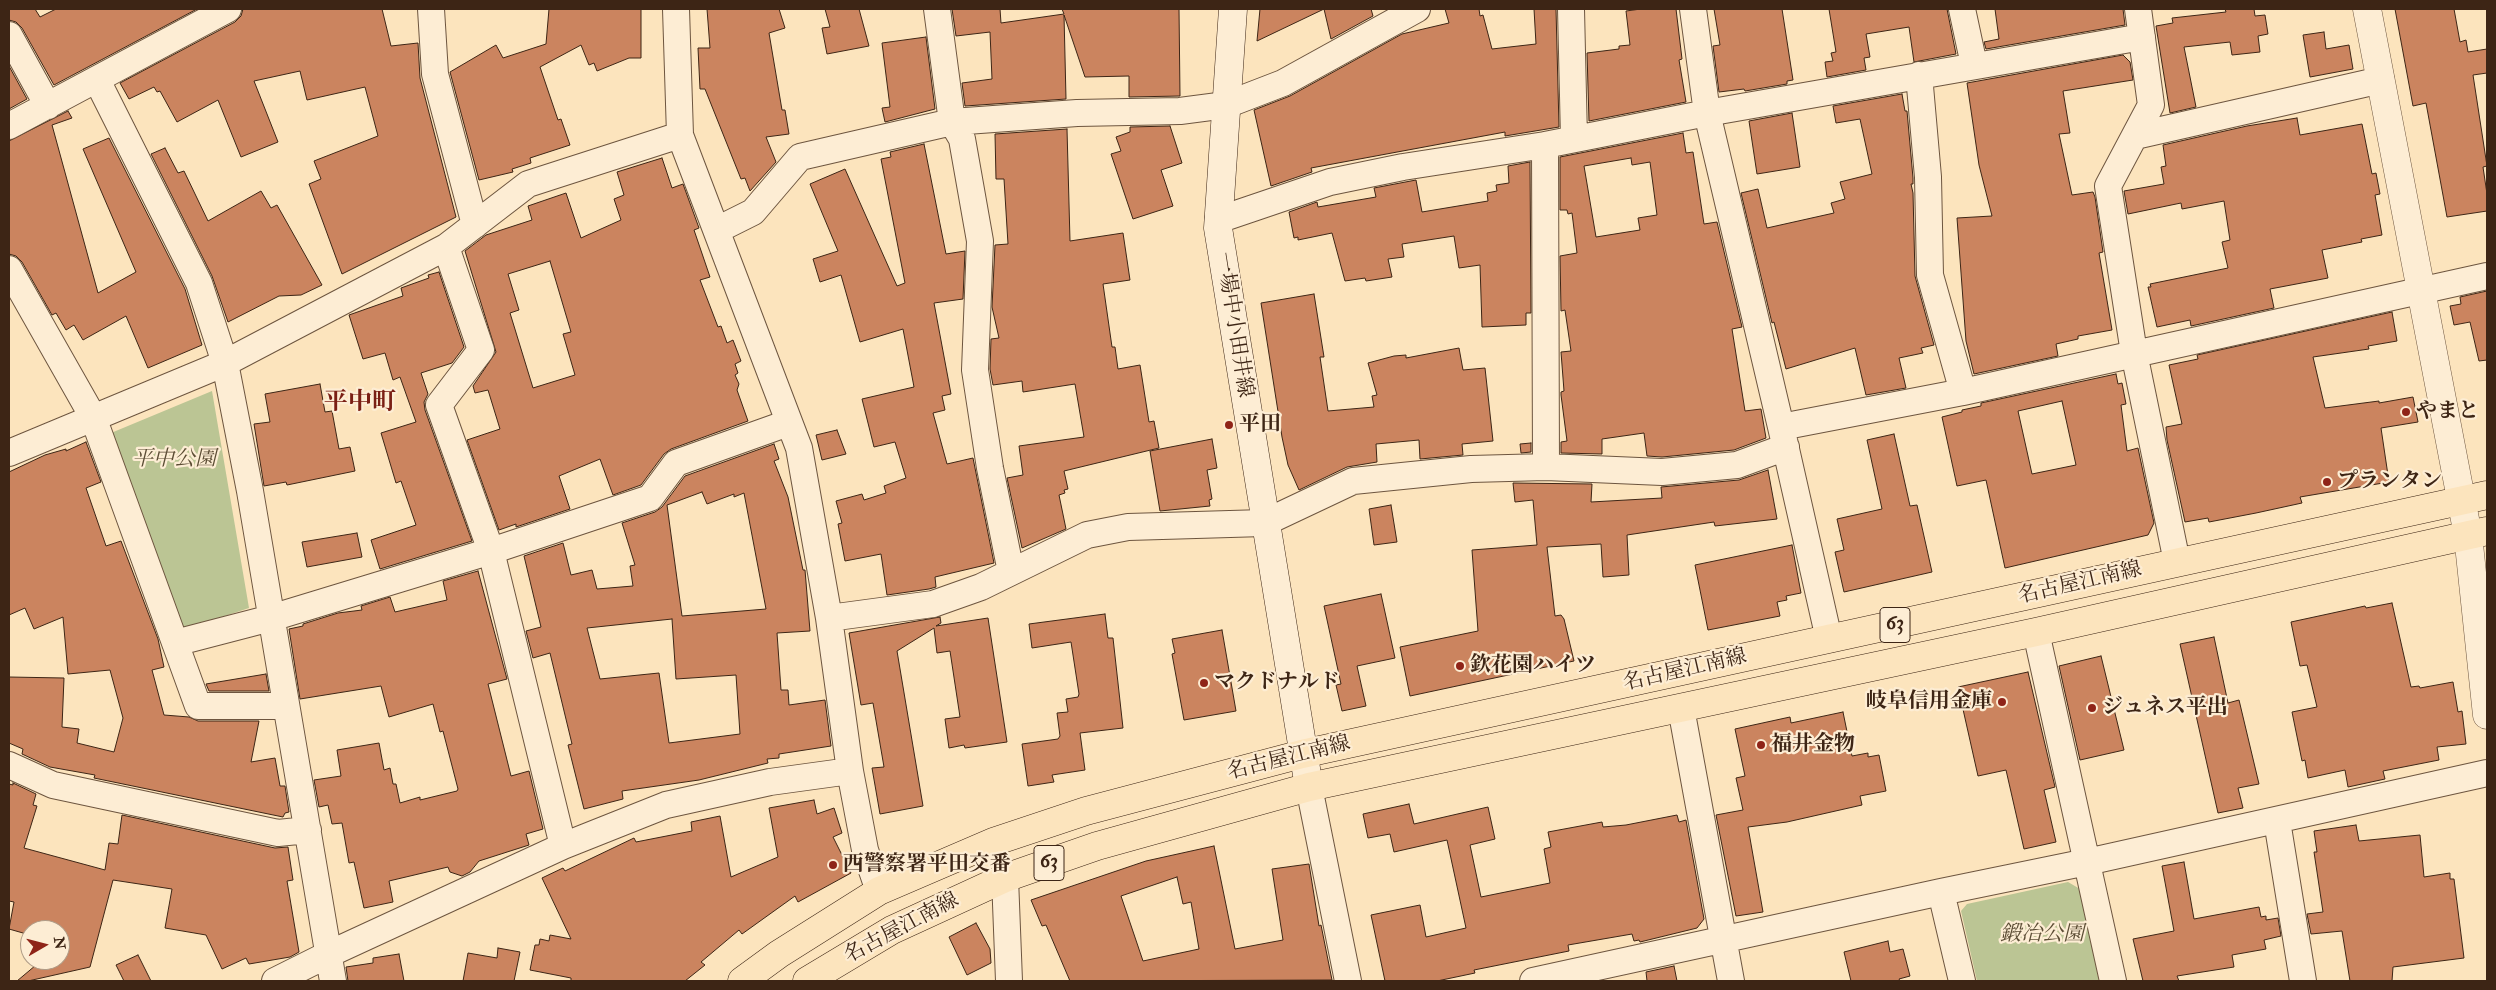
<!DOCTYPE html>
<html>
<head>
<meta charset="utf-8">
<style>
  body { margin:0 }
  #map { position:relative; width:2496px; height:990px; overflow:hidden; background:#fce4bd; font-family:"IM FELL Double Pica",serif }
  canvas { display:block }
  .frame { position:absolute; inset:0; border:10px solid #3d2515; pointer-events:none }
  .north { position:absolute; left:20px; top:920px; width:50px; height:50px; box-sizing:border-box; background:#fdedd4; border:1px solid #b09d88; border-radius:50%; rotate:82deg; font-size:14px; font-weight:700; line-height:20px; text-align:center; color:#3d2515 }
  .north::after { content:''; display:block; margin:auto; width:18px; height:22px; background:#8f2418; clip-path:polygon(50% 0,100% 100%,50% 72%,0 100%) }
</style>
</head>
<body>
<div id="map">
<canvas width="2496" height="990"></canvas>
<div class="frame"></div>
<div class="north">N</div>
</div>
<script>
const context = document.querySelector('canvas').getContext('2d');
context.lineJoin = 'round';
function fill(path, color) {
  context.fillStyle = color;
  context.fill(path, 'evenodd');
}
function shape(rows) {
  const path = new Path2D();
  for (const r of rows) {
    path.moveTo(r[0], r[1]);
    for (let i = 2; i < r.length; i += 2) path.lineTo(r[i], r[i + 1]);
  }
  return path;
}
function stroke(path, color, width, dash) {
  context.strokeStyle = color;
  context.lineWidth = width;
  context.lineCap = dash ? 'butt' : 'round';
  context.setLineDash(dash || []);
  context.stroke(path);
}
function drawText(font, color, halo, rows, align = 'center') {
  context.font = font + ' "IM FELL Double Pica","Noto Serif JP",serif';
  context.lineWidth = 4.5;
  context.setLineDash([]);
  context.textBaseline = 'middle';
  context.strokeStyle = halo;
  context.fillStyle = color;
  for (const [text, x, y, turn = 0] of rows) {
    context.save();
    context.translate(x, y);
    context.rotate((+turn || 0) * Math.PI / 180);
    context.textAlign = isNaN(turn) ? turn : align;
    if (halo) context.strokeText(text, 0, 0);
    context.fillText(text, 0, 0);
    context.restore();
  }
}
fill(shape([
  [212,391,249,608,183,630,111,433],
  [2068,882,2080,889,2099,981,1977,981,1961,911,1967,904]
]), '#bbc594');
const building = shape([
  [9,9,35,9,40,17,56,9,197,9,54,85,22,28,16,22,9,20,9,9],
  [243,9,382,9,391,46,418,43,420,78,456,217,342,274,309,184,321,179,314,161,378,136,365,87,307,100,300,71,254,81,278,142,241,157,218,100,177,122,160,91,157,92,154,87,129,99,120,83,235,22,241,16,243,9],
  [549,9,641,9,641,58,629,58,597,71,594,63,589,65,581,45,540,67,558,120,561,119,570,145,530,158,531,163,512,169,513,172,479,180,450,72,496,45,503,58,546,44,549,9],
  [707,9,779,9,785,28,769,33,782,110,785,110,789,134,766,137,776,162,750,191,745,178,741,179,705,89,700,89,698,48,710,48,707,9],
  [825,9,859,9,869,46,827,54,822,28,830,27,825,9],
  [952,9,1000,9,1001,23,1064,14,1062,9,1179,9,1180,96,1129,97,1129,76,1085,77,1064,15,1066,99,965,106,962,83,992,79,990,32,956,36,952,9],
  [1260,9,1371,9,1373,16,1331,39,1324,9,1257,41,1260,9],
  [1445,9,1479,9,1480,16,1483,15,1492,49,1536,44,1534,9,1556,9,1559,127,1505,136,1505,132,1311,168,1312,172,1271,186,1254,110,1290,96,1402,34,1449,23,1445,9],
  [1641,9,1676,9,1682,59,1679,60,1686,102,1589,121,1587,53,1619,49,1619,46,1630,45,1626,11,1641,9],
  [1714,9,1782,9,1793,80,1787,81,1787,84,1745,91,1744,89,1719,92,1713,46,1720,45,1714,9],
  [1829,9,1947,9,1956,54,1914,62,1909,27,1866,34,1870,57,1864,58,1866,70,1827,77,1825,62,1833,61,1831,53,1836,52,1829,9],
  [1995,9,2123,9,2125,25,1986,49,1984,42,1999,39,1995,9],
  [2225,9,2254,9,2255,16,2265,15,2268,34,2258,36,2260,52,2232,55,2230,42,2184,47,2196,107,2170,113,2156,26,2173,23,2172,18,2226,12,2225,9],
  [2395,9,2454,9,2460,42,2466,40,2468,52,2487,49,2487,73,2473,75,2487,166,2483,167,2487,194,2487,211,2447,217,2426,103,2413,106,2395,9],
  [2324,32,2326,49,2349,45,2353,69,2310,77,2303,35,2324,32],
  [926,37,935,109,885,122,882,108,890,107,882,43,926,37],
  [2123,55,2130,62,2133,80,2063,91,2070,133,2059,134,2072,195,2093,192,2095,197,2103,252,2099,253,2112,330,2078,336,2078,339,2056,344,2058,356,1974,374,1966,341,1957,218,1992,216,1979,165,1967,83,2123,55],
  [9,66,27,99,9,109,9,66],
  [1902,94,1905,111,1907,111,1913,178,1913,184,1911,184,1913,193,1915,276,1934,345,1921,348,1923,353,1899,358,1906,388,1866,395,1855,348,1786,369,1774,322,1772,323,1741,193,1758,189,1767,228,1834,213,1831,203,1845,199,1840,182,1872,174,1860,119,1836,123,1833,106,1902,94],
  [68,111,72,118,52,125,98,293,136,272,83,149,109,138,185,289,202,345,148,368,126,316,83,340,74,325,66,330,56,313,52,315,22,262,16,256,9,254,9,141,68,111],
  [1792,113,1800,167,1757,174,1749,121,1792,113],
  [2297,118,2300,135,2362,124,2372,174,2376,173,2380,194,2375,195,2382,235,2361,239,2362,242,2322,250,2328,278,2270,289,2274,308,2191,326,2190,320,2157,327,2148,287,2151,287,2150,284,2228,268,2222,242,2230,240,2224,201,2182,209,2181,203,2128,214,2124,191,2164,184,2161,167,2166,166,2163,145,2247,126,2297,118],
  [1170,126,1182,163,1161,170,1173,206,1133,219,1111,154,1121,151,1116,137,1130,132,1130,127,1170,126],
  [1067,129,1070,241,1123,233,1130,280,1103,284,1112,347,1115,347,1118,369,1140,365,1149,422,1154,421,1159,448,1064,471,1068,489,1064,490,1065,493,1059,495,1066,529,1022,548,1007,478,1023,475,1019,446,1084,437,1075,384,1023,392,1022,381,993,385,990,369,991,339,999,338,992,307,995,245,1008,244,1004,179,996,179,995,134,1067,129],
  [1683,133,1686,153,1693,152,1704,224,1717,222,1742,327,1732,329,1745,411,1761,409,1766,438,1734,450,1662,457,1647,456,1644,433,1602,439,1602,454,1561,453,1561,442,1567,441,1561,395,1561,392,1564,391,1561,352,1571,351,1565,310,1561,311,1560,256,1577,253,1572,213,1568,214,1567,210,1560,210,1560,157,1683,133],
  [1631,158,1632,165,1650,162,1657,215,1638,218,1640,230,1596,237,1584,166,1631,158],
  [924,144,946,254,965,251,963,299,934,303,951,394,942,396,945,410,933,413,947,464,973,458,994,563,935,577,936,587,929,589,887,595,881,554,845,561,838,524,842,523,836,501,862,494,864,500,886,493,884,486,906,478,895,442,874,447,862,399,914,387,903,329,860,342,841,275,820,282,813,259,838,251,810,184,845,169,897,286,905,283,881,159,891,157,890,152,924,144],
  [165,148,178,173,184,171,208,221,261,191,271,208,277,205,322,285,301,295,279,296,228,322,212,276,151,154,165,148],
  [662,158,672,188,683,184,699,228,694,230,710,277,700,280,718,327,721,326,727,343,733,340,741,361,735,364,738,373,735,375,739,384,737,390,748,421,671,449,664,454,641,485,613,495,600,459,559,476,570,509,516,527,516,524,499,530,467,440,500,429,488,390,475,393,473,386,496,352,465,251,486,235,532,220,528,206,566,193,581,238,621,220,614,199,624,195,617,172,662,158],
  [550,261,571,332,563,334,575,375,533,388,510,313,519,310,508,274,550,261],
  [1530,162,1531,313,1526,313,1526,325,1482,327,1480,265,1459,268,1454,236,1402,244,1404,257,1388,259,1392,277,1366,281,1365,278,1345,281,1332,233,1298,240,1298,237,1294,238,1289,212,1317,202,1318,207,1376,197,1374,188,1416,180,1422,212,1488,201,1487,193,1497,191,1496,185,1509,183,1508,166,1530,162],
  [439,272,464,347,452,363,421,373,428,394,424,402,425,410,472,541,380,569,371,540,416,525,401,481,396,483,381,433,416,422,400,377,393,380,385,353,363,359,349,315,403,296,401,288,429,278,428,275,439,272],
  [2487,291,2487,360,2479,361,2470,322,2454,325,2450,306,2461,304,2460,297,2487,291],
  [1314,294,1324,357,1320,357,1328,411,1374,407,1372,396,1377,395,1368,363,1394,356,1406,355,1406,358,1459,348,1463,370,1485,368,1493,441,1462,444,1463,455,1420,459,1419,440,1376,444,1377,462,1347,467,1299,490,1288,465,1282,437,1261,303,1314,294],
  [2392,312,2397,341,2368,346,2369,349,2313,357,2325,408,2379,401,2379,403,2413,397,2418,422,2381,428,2389,482,2300,497,2302,503,2256,513,2209,522,2208,518,2185,522,2167,440,2166,427,2182,424,2169,365,2198,359,2197,355,2392,312],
  [2116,374,2118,384,2122,383,2126,404,2121,405,2127,451,2138,448,2154,523,2148,535,2005,568,1986,480,1957,486,1942,417,1962,412,1962,410,1981,406,1981,403,2116,374],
  [2062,401,2076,465,2032,474,2018,411,2062,401],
  [320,384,325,412,332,411,339,449,350,447,355,471,287,485,286,482,264,486,254,424,270,422,265,394,320,384],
  [837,430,846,454,822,460,816,435,837,430],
  [1894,434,1910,506,1917,505,1932,572,1844,592,1835,552,1844,550,1837,519,1882,509,1867,440,1894,434],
  [1212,439,1217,468,1207,470,1212,499,1209,500,1210,506,1160,511,1150,451,1212,439],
  [86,442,101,482,86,488,106,546,121,541,158,639,164,667,152,670,164,715,189,717,198,721,259,721,251,762,275,758,280,786,285,786,289,812,285,813,283,817,94,778,95,775,50,767,22,754,23,749,9,743,9,677,64,678,62,727,79,729,77,743,114,752,123,718,110,670,68,674,63,617,34,629,25,608,9,615,9,472,45,455,66,449,66,451,86,442],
  [1531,443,1531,452,1521,453,1520,444,1531,443],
  [774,444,779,459,774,461,788,497,803,570,805,570,810,631,777,633,781,690,788,690,789,705,825,700,831,746,779,754,779,758,767,759,768,763,699,780,622,791,623,799,584,809,568,745,572,744,550,653,533,658,526,631,541,627,524,556,563,543,571,575,592,570,597,589,633,586,630,566,635,565,622,523,655,512,662,507,685,476,774,444],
  [702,492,707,504,734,494,734,497,744,493,766,609,682,616,667,505,702,492],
  [672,619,676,679,736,675,740,734,669,743,659,673,600,679,587,628,672,619],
  [1768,470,1777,519,1715,526,1714,522,1627,535,1629,575,1603,577,1601,544,1547,547,1555,616,1561,615,1564,619,1574,661,1410,696,1400,647,1478,631,1472,550,1537,545,1533,500,1515,502,1513,483,1592,484,1591,502,1662,498,1661,487,1739,480,1768,470],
  [1391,505,1397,542,1374,545,1369,509,1391,505],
  [357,533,362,557,307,567,302,542,357,533],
  [1792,545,1801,593,1786,596,1787,600,1777,602,1780,616,1708,630,1695,565,1792,545],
  [478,571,507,679,488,684,511,776,529,771,543,829,526,834,529,845,479,861,470,872,462,876,450,872,448,867,389,881,393,902,364,908,354,862,349,863,342,823,332,824,328,805,319,807,314,780,341,776,337,750,379,743,384,770,390,768,393,784,396,784,400,803,420,797,420,800,457,791,458,789,443,731,440,732,433,704,389,717,381,686,300,699,289,629,303,626,303,624,338,613,362,610,361,606,390,597,395,612,447,600,443,581,478,571],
  [1381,594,1395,658,1357,666,1366,706,1342,711,1336,685,1341,684,1324,606,1381,594],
  [2392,603,2411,687,2419,686,2420,688,2453,682,2458,712,2462,711,2466,744,2437,747,2439,760,2383,771,2385,779,2348,787,2345,770,2308,778,2305,760,2302,761,2292,712,2317,707,2307,665,2300,666,2291,622,2365,606,2366,608,2392,603],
  [1105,614,1108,638,1113,638,1123,728,1080,733,1085,770,1052,775,1054,782,1028,786,1022,744,1058,739,1060,736,1057,713,1068,712,1066,699,1078,697,1079,694,1071,642,1032,648,1029,624,1105,614],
  [940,617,941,623,936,626,988,618,1007,742,965,748,964,745,949,748,945,719,960,717,950,651,937,653,934,628,897,651,923,806,880,814,872,768,884,767,873,703,861,705,849,633,940,617],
  [1222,630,1236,711,1184,720,1172,654,1175,653,1172,639,1222,630],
  [2214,637,2228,703,2239,700,2259,784,2238,788,2243,808,2218,813,2180,644,2214,637],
  [2101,656,2124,750,2080,760,2059,666,2101,656],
  [2028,672,2055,787,2044,790,2056,842,2024,849,2006,770,1978,776,1958,687,2028,672],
  [266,674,269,691,209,691,206,684,266,674],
  [1843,712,1852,756,1868,753,1868,757,1879,755,1886,791,1860,796,1862,805,1787,822,1748,827,1763,912,1736,916,1716,815,1743,810,1736,778,1745,776,1735,729,1790,717,1791,723,1843,712],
  [13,783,36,794,33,805,37,806,24,848,105,870,109,843,118,844,122,815,275,848,288,847,293,880,287,881,299,952,290,957,249,964,246,958,222,969,206,935,165,928,172,889,113,880,90,967,28,981,17,981,42,960,60,960,62,944,60,930,30,930,30,935,9,929,14,902,9,901,9,784,13,785,13,783],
  [814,800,817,814,834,808,842,833,833,837,851,873,798,902,795,896,742,934,739,930,701,962,705,965,685,981,571,981,571,978,530,970,535,945,539,945,540,939,549,941,550,935,571,939,542,878,563,868,565,871,634,838,636,842,692,831,691,822,720,816,731,877,778,857,769,808,814,800],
  [1409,804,1414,824,1488,807,1495,839,1470,845,1481,897,1550,883,1544,849,1551,847,1548,832,1602,822,1603,827,1626,825,1677,815,1679,822,1686,820,1704,919,1697,928,1640,942,1639,940,1634,941,1632,934,1568,945,1569,951,1474,970,1475,973,1437,981,1385,981,1371,915,1420,905,1426,937,1466,928,1447,840,1394,852,1390,834,1368,838,1363,814,1409,804],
  [2356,825,2359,841,2420,835,2424,877,2450,873,2450,879,2454,879,2464,958,2393,967,2392,981,2350,981,2342,931,2311,934,2307,914,2323,912,2314,852,2317,852,2314,831,2356,825],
  [1214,846,1235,949,1283,940,1272,869,1309,864,1319,926,1321,925,1332,980,1070,981,1046,925,1042,926,1031,900,1146,861,1214,846],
  [1177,877,1183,904,1191,902,1199,949,1143,961,1121,896,1177,877],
  [2184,862,2194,919,2259,907,2261,917,2266,916,2266,920,2278,918,2281,936,2264,940,2266,949,2232,955,2234,967,2177,976,2179,981,2143,981,2133,939,2174,931,2162,866,2184,862],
  [976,923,990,949,991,963,967,975,949,937,976,923],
  [1888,941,1890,952,1903,949,1910,976,1899,979,1900,981,1851,981,1844,952,1888,941],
  [498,948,520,952,514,981,463,981,468,953,497,958,498,948],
  [399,954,404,981,348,981,346,967,373,963,373,958,399,954],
  [138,955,151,981,124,981,116,965,138,955],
  [1674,966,1677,981,1647,981,1646,972,1674,966]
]);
fill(building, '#cb845f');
stroke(building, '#3d2515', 1);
const minor = shape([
  [431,9,435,74,475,225],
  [676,9,680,135,799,448,829,618,850,771,865,850,879,891],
  [937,9,952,122,962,139,980,241,975,370,990,468,1011,572],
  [1571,9,1574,139],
  [1693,9,1707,113,1781,427,1829,639],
  [1962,9,1974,65],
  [2138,9,2151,105,2108,186,2134,353,2177,562],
  [9,35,48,106],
  [1919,75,1928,177,1930,275,1963,392],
  [97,80,199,283,225,363,250,491,333,981],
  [9,126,228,9],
  [2135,136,2381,80],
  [1545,145,1546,467],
  [1218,220,1330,182,1403,167,1545,145,1707,113,2142,37],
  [717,230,753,212,800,157,952,122,1077,113,1180,111,1226,105,1283,83,1417,9],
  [446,247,481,350,439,405,491,551,563,846],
  [9,269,93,417,198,706,286,706],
  [1781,427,1963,392,2487,276],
  [9,453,225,363,446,247,528,184,680,135],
  [829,618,933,604,981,587,1087,535,1128,527,1264,523,1353,481,1471,469,1546,467,1662,472,1737,465,1786,447],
  [2036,632,2113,981],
  [175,643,271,618,491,551,650,498,676,463,788,423],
  [1681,708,1731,981],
  [9,765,53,785,278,833,308,830],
  [1309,787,1348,981],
  [2277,821,2303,981],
  [1005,878,1009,981],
  [1941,892,1962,981],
  [275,981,329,954,563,846,666,805,770,782,850,771],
  [1533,981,1941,892,2087,862,2487,773]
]);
const tertiary = shape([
  [2367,9,2468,535,2487,715]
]);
const secondary = shape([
  [1233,9,1218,228,1309,787]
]);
const primary = shape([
  [742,981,779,954,879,891,993,842,1086,811,1302,754,2487,495],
  [807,981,892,930,1005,878,1097,846,1309,787,2036,632,2487,531]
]);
stroke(minor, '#6d553f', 28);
stroke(tertiary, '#6d553f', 29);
stroke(secondary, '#3d2515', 29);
stroke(primary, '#3d2515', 29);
stroke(minor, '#fdedd4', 26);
stroke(tertiary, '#fdedd4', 28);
stroke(secondary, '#fdedd4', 28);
stroke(primary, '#fce4bd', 28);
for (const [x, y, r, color] of [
  [2406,412,5,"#8f2418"],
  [1229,425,5,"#8f2418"],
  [2327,482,5,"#8f2418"],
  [1460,666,5,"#8f2418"],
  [1204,683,5,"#8f2418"],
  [2002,702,5,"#8f2418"],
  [2092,708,5,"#8f2418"],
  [1761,745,5,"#8f2418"],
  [833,865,5,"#8f2418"]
]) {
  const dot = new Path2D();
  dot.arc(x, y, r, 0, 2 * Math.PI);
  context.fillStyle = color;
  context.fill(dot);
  stroke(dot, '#fdedd4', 2);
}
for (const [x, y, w] of [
  [1895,625,30],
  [1049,863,30]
]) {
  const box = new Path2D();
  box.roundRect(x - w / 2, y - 17.5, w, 35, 4);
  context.fillStyle = '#fdedd4';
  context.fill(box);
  stroke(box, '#3d2515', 1);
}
drawText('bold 20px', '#3d2515', null, [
  ["63",1895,625],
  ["63",1049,863]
]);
drawText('21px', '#3d2515', '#fdedd4', [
  ["一場中小田井線",1233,325,81],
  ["名古屋江南線",2080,584,-13],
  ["名古屋江南線",1685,671,-13],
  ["名古屋江南線",1289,759,-14],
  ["名古屋江南線",902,929,-28]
]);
drawText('bold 21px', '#3d2515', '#fdedd4', [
  ["やまと",2416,412],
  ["平田",1239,425],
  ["プランタン",2337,482],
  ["欽花園ハイツ",1470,666],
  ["マクドナルド",1214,683],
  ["岐阜信用金庫",1992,702,"right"],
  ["ジュネス平出",2102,708],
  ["福井金物",1771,745],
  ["西警察署平田交番",843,865]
], 'left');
drawText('italic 21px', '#5c4d35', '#fdedd4', [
  ["平中公園",174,460],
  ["鍛冶公園",2042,935]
]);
drawText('bold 24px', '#7a1f14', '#fdedd4', [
  ["平中町",360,404]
]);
</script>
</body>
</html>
